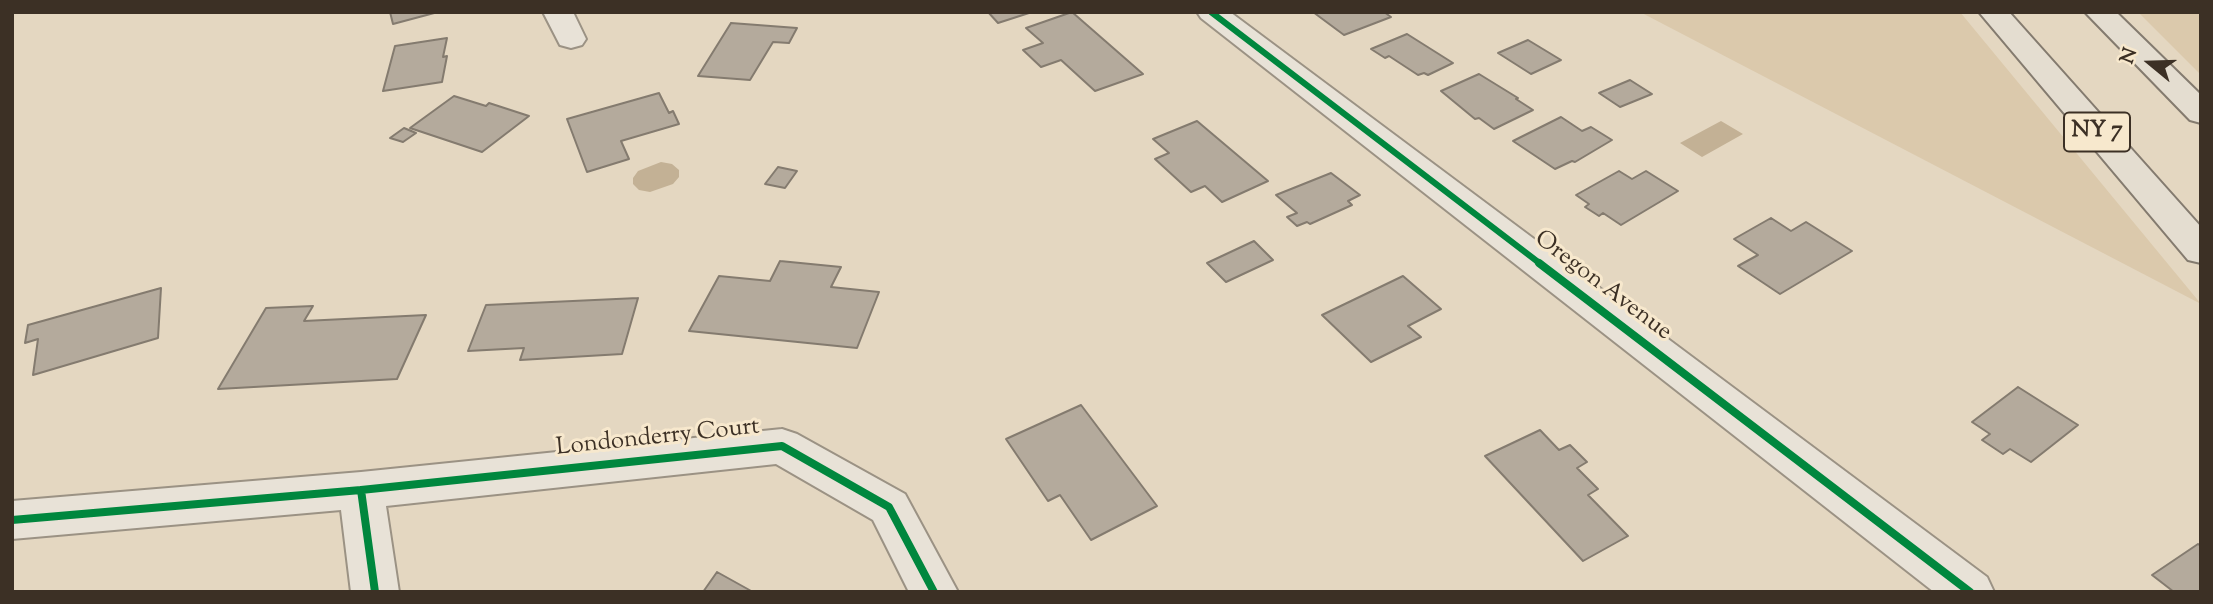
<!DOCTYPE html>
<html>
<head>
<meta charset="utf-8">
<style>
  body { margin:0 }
  #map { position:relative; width:2213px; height:604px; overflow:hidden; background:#e4d7c1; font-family:"Sorts Mill Goudy",serif }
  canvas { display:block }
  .frame { position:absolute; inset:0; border:14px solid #3c3025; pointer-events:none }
  .north { position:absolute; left:2115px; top:28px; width:70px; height:70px; -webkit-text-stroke:5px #f7e8cd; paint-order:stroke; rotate:289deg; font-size:19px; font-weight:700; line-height:28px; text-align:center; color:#3c3025 }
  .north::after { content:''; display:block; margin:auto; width:24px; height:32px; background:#3c3025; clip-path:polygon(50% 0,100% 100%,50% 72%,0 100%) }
</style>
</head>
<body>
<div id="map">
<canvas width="2213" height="604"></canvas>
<div class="frame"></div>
<div class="north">N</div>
</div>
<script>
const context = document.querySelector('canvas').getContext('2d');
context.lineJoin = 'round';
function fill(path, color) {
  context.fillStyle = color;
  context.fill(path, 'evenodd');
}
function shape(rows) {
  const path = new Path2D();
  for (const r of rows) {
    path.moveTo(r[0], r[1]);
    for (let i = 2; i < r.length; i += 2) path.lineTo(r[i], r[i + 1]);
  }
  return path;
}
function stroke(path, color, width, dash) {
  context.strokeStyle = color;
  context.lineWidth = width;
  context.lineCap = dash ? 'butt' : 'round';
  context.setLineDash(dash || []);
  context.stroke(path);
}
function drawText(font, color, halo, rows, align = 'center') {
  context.font = font + ' "Sorts Mill Goudy",serif';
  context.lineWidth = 6;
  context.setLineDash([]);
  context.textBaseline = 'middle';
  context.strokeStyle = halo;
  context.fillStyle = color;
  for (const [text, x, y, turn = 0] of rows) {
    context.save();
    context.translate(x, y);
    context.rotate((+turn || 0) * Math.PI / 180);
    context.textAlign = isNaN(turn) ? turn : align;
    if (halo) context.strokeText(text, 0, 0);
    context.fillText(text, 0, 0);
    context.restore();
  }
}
fill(shape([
  [1640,12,1960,12,2201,304],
  [2138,12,2201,12,2201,75]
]), '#dbc9ac');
fill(shape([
  [1721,121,1743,134,1702,157,1680,143],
  [661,162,672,164,679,170,679,177,673,184,650,192,639,190,633,184,633,178,638,171]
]), '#c3b195');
const building = shape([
  [390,12,438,12,393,24,390,12],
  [988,12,1028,12,1029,13,998,23,988,12],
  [1072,12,1143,74,1095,91,1061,60,1041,67,1023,50,1043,43,1026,28,1072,12],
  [1313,12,1384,12,1391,17,1344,35,1313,12],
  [731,23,797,28,789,43,773,42,750,80,698,76,731,23],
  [1407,34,1453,63,1428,75,1424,73,1418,75,1389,56,1385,58,1371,49,1407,34],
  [447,38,443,57,447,56,442,82,383,91,395,46,447,38],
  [1528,40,1561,60,1531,74,1498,53,1528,40],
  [1479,74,1518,98,1516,99,1533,110,1494,129,1479,118,1475,119,1441,91,1479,74],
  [1630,80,1652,94,1620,107,1599,93,1630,80],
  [659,93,669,113,673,111,679,124,621,141,629,159,587,172,567,119,659,93],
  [454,96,486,106,489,103,529,116,482,152,410,128,454,96],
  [1561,117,1582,131,1591,127,1612,140,1575,162,1572,161,1555,169,1513,141,1561,117],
  [1197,121,1268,181,1222,202,1205,186,1191,192,1155,159,1169,153,1153,139,1197,121],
  [404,128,416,133,403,142,390,138,404,128],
  [778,167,797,171,785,188,765,184,778,167],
  [1619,171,1632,179,1646,171,1678,191,1621,225,1603,213,1599,216,1585,207,1589,204,1576,195,1619,171],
  [1331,173,1360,195,1348,201,1352,205,1310,224,1307,222,1297,226,1287,217,1297,213,1276,195,1331,173],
  [1771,218,1791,231,1806,222,1852,251,1780,294,1738,266,1758,255,1734,239,1771,218],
  [1254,241,1273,260,1226,282,1207,263,1254,241],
  [780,261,841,267,831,287,879,292,857,348,689,331,719,276,770,281,780,261],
  [1403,276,1441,309,1408,326,1421,337,1371,362,1322,315,1403,276],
  [161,288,158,338,33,375,38,339,25,343,28,325,161,288],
  [638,298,622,354,520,360,524,348,468,351,486,305,638,298],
  [313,306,304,321,426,315,397,379,218,389,266,308,313,306],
  [2018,387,2078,425,2031,462,2010,449,2003,454,1982,440,1990,434,1972,422,2018,387],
  [1081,405,1157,506,1091,540,1060,495,1048,501,1006,439,1081,405],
  [1540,430,1559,450,1570,445,1587,462,1577,468,1598,489,1588,495,1628,536,1583,561,1485,456,1540,430],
  [2198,544,2201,546,2201,592,2174,592,2152,575,2198,544],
  [717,572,753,592,703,592,717,572]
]);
fill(building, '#b4aa9c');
stroke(building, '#847b6f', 2);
const minor = shape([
  [543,12,573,12,586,39,582,45,571,48,560,45,543,12],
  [1197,12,1230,12,1987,577,1994,592,1934,592,1201,18,1197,12],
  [782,429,797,434,905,494,958,592,909,592,873,520,776,464,386,506,399,592,351,592,341,510,12,539,12,501,361,472,782,429]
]);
const trunk = shape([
  [1979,12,2009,12,2201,227,2201,263,2188,260,1979,12],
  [2085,12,2116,12,2201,95,2201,123,2190,120,2085,12]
]);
stroke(minor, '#9b9284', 4);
stroke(trunk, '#847b6f', 4);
fill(minor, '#e8e2d7');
fill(trunk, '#e4ddd0');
stroke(shape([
  [1211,12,1542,265]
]), '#00873e', 6);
stroke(shape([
  [1539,263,1970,592],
  [12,520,361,490],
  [375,592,361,490,782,446,889,507,934,592]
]), '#00873e', 8);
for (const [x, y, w] of [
  [2097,132,66]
]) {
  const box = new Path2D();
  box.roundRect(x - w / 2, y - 19.5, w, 39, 5);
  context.fillStyle = '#f7e8cd';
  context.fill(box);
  stroke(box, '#3c3025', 2);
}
drawText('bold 23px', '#3c3025', null, [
  ["NY 7",2097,132]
]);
drawText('24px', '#3c3025', '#f7e8cd', [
  ["Oregon Avenue",1602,287,37],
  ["Londonderry Court",658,439,-6]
]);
</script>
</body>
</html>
